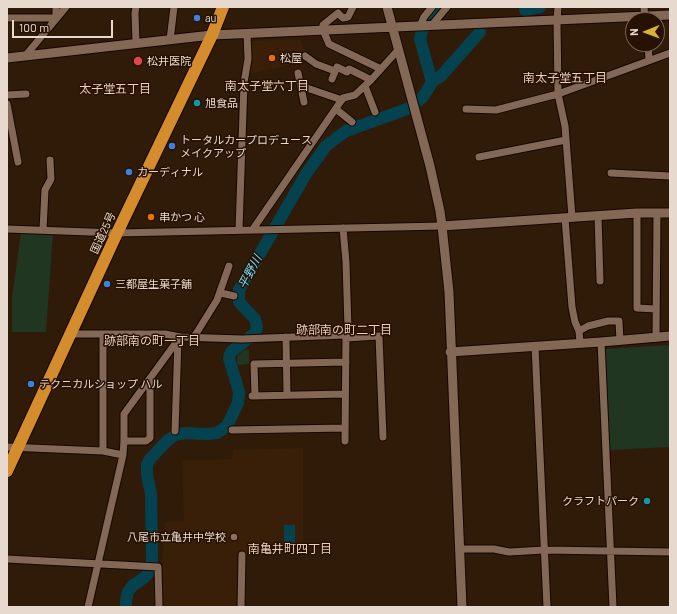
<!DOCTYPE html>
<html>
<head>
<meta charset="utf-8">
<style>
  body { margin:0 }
  #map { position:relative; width:677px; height:614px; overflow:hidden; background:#301b09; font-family:Barlow,sans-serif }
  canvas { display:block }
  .frame { position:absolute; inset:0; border:8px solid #e8d9ce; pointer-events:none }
  .north { position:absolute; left:625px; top:12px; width:40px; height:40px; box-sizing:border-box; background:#261102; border:1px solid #746154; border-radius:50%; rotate:269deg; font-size:11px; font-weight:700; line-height:16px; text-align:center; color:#e8d9ce }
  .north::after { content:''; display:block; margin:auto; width:14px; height:18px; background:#dab334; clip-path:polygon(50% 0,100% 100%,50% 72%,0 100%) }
  .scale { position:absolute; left:12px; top:20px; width:101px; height:18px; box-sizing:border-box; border:2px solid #e8d9ce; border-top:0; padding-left:5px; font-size:12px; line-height:14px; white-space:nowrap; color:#e8d9ce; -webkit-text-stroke:3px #261102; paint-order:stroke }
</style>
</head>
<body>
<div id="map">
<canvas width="677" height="614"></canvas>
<div class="frame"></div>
<div class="north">N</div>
<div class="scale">100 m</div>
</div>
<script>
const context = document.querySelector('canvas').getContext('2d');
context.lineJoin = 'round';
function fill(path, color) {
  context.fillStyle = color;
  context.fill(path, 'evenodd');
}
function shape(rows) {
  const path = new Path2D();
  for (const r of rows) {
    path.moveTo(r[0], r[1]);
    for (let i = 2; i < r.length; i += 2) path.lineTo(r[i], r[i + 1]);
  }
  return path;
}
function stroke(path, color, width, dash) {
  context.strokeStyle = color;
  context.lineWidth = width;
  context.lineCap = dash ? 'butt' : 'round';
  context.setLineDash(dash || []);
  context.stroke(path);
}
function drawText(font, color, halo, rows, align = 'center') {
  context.font = font + ' Barlow,"Noto Sans JP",sans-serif';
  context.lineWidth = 3;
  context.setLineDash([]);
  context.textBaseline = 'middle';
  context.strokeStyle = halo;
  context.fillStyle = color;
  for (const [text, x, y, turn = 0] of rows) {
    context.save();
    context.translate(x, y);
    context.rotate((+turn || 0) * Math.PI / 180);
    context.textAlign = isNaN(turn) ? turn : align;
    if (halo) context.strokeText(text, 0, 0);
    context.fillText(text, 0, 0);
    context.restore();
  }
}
fill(shape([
  [300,39,305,53,304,54,288,65,247,75,249,41],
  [303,448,303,553,239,554,238,607,163,607,162,562,165,522,184,522,182,460,232,459,233,450]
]), '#3a1f08');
fill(shape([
  [21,233,53,233,46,332,12,332,12,297],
  [670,345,670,447,610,450,604,349],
  [244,350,249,350,249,364,238,365,237,361,238,355]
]), '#203620');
fill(shape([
  [284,525,295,525,295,548,284,548]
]), '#054250');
stroke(shape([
  [525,10,540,7],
  [432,82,441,76,480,32],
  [126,607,126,600,128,592,132,586,145,577,150,571,152,562,151,494,147,475,147,465,150,459,167,441,175,435,186,433,206,434,217,433,227,426,238,403,239,392,229,358,231,352,255,333,257,327,255,319,239,302,239,290,306,174,326,146,346,131,407,109,422,98,428,89,432,82,420,39,422,31,428,21,439,7]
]), '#054250', 12);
const street = shape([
  [56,7,56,18],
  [136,7,135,13,136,43],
  [353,7,348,17,343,18,338,13,323,25,323,30,329,44,381,69],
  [558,7,557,20,558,94,565,126,572,217],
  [644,7,645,20],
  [7,18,56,18],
  [432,25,447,7],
  [420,26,424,17,432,7],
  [170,40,174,7],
  [648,44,649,60],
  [26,55,66,7],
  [305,56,316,64,335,71],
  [298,73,304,102],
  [332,79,337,67,347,72,349,69,371,80],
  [301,86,342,100],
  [365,86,375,112],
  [7,95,26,94],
  [7,104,18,162],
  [336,109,352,122],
  [466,109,496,110,558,94,670,53],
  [479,157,566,140],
  [611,173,670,176],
  [637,213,637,308,656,309],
  [598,216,600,281],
  [565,218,572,307,575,322,579,331,580,343],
  [343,228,346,262,348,328,346,335,345,441],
  [7,229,117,233,442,226],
  [253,229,343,98,355,95,371,80,398,50],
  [43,230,45,190,51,179,50,160],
  [239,230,244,83,248,59,247,33],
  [221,293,234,296],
  [579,331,588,326,608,321,619,321,620,341],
  [70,334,165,334,180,337,242,339,346,335],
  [194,337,217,300,229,266],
  [286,337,287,395],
  [346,338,379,336,383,437],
  [656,338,657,213],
  [601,342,613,607],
  [535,346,547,607],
  [252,396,345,394],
  [255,396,254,364,346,362],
  [232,430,345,428],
  [175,431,178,340],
  [124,441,146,441,150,438,150,380],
  [7,447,103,451,123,455],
  [103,451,103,334],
  [459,549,494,549,509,552,544,550,670,552],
  [7,559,158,567,159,607],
  [88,607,123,455,124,441,124,414,180,337],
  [241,607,242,555]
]);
const secondary = shape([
  [387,7,430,166,440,211,442,226,449,292,462,607],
  [7,58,212,35,670,15],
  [442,226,637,213,670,213],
  [450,352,601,342,670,336]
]);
const highway = shape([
  [7,471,117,233,212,35,223,7]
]);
stroke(street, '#170500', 9);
stroke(secondary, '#170500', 11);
stroke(highway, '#170500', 14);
stroke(street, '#836855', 7);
stroke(secondary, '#836855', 9);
stroke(highway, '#d48c2c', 12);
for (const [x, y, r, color] of [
  [197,18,4,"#3f7fe0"],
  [272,58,4,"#e8710a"],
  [138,61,5,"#e0444e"],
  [197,103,4,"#0f9aa8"],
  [172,146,4,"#3f7fe0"],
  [129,172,4,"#3f7fe0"],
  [151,217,4,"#e8710a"],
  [107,284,4,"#3f7fe0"],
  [31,384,4,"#3f7fe0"],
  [647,501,4,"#0f9aa8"],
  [234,537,4,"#8d6e63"]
]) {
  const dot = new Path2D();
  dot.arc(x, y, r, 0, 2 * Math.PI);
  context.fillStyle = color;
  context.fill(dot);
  stroke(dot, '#261102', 1.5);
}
drawText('11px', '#e8d9ce', '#261102', [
  ["au",205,18],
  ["松屋",280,58],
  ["松井医院",147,61],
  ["旭食品",205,103],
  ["トータルカープロデュース",180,140],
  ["メイクアップ",180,153],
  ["カーディナル",137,172],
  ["串かつ 心",159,217],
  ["三都屋生菓子舗",115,284],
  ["テクニカルショップ ハル",39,384],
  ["クラフトパーク",639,501,"right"],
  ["八尾市立亀井中学校",226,537,"right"]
], 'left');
drawText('11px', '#e8d9ce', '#261102', [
  ["国道25号",103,233,-65]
]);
drawText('12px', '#edcfba', '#261102', [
  ["南太子堂五丁目",565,78],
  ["南太子堂六丁目",267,86],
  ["太子堂五丁目",115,89],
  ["跡部南の町二丁目",344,330],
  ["跡部南の町一丁目",152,341],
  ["南亀井町四丁目",290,549]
]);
drawText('italic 12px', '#73defb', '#261102', [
  ["平野川",250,272,-62]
]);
</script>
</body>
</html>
